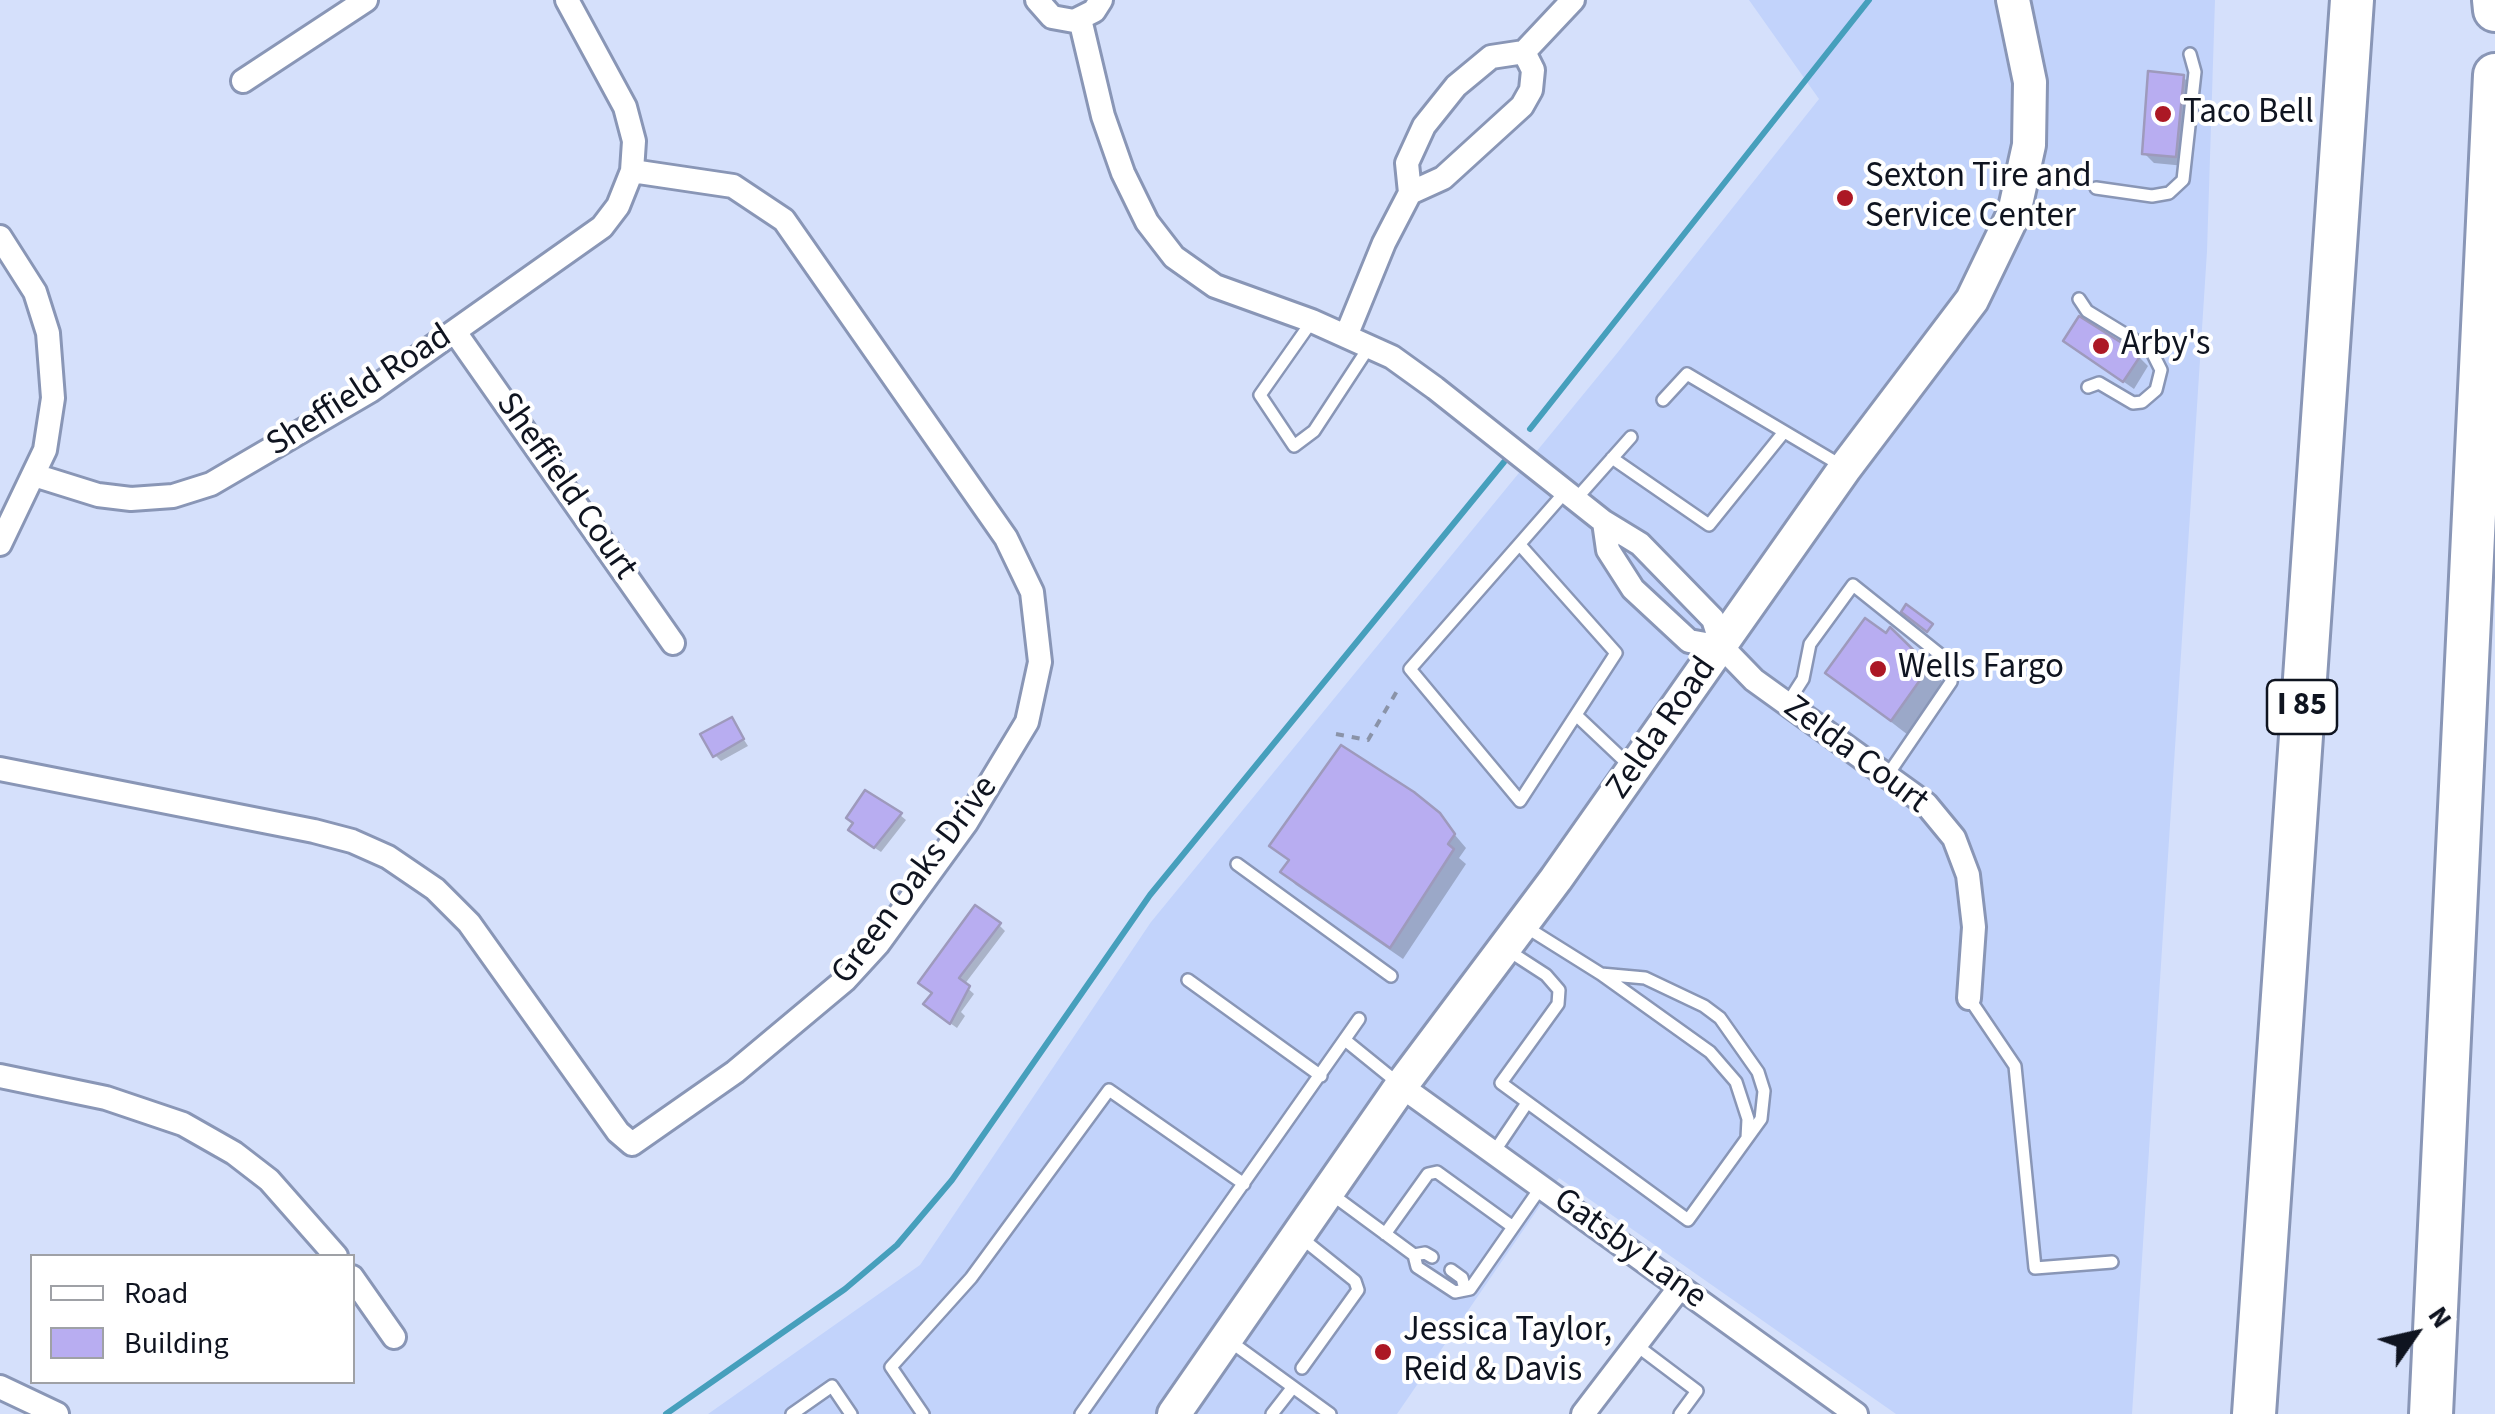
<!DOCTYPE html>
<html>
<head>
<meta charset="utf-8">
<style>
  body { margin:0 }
  #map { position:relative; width:2495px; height:1414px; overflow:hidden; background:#d5e0fb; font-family:"Source Sans 3",sans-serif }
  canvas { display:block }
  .legend { position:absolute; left:30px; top:1254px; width:325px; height:130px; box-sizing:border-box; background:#fff; border:2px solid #9fa1a6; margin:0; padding:12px 18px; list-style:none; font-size:30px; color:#0f1420 }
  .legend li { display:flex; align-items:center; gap:20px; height:50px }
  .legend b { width:50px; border:2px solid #9fa1a6 }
  .north { position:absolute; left:2365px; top:1284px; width:100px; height:100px; -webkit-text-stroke:8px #fff; paint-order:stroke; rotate:56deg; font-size:28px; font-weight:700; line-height:40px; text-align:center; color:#0f1420 }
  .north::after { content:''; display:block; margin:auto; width:35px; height:45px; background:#0f1420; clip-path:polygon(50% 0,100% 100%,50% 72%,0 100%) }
</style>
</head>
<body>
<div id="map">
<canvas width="2495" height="1414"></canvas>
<ul class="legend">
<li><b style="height:12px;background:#fff"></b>Road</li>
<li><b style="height:28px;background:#b8adf1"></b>Building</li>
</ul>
<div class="north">N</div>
</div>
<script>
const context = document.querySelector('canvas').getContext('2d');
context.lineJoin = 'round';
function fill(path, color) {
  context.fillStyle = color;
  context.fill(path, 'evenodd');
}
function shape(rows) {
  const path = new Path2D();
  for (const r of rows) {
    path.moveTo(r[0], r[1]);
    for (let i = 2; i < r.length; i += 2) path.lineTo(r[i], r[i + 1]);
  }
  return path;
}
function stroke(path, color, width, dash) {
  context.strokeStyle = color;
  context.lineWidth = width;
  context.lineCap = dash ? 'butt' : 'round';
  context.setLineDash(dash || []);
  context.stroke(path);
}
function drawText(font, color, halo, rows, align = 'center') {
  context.font = font + ' "Source Sans 3",sans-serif';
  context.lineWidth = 8;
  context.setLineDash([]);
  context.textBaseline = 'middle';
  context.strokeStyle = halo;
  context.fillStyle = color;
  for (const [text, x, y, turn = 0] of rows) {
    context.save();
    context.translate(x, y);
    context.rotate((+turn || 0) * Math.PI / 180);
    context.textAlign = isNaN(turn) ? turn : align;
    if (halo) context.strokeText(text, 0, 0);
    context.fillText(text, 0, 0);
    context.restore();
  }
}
fill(shape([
  [1749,0,2215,0,2207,251,2132,1414,1896,1414,1559,1178,1397,1414,708,1414,920,1265,1151,922,1618,352,1819,99]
]), '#c2d3fb');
fill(shape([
  [2183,77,2192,86,2185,166,2154,163,2144,153],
  [2066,341,2139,357,2148,366,2134,389],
  [1891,631,1945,684,1908,735,1828,673],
  [731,720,748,746,721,761,715,755],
  [900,815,906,820,881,852,857,836],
  [1438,815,1466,848,1459,858,1466,864,1403,959,1296,885,1283,872,1290,862,1272,846],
  [999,925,1005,931,964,985,974,994,961,1012,965,1016,957,1028,932,1010]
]), '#0003');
stroke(shape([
  [1530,429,1869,0],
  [666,1414,845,1289,897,1245,952,1180,1150,895,1504,462]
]), '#469fbc', 6);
const building = shape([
  [2148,71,2184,75,2176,157,2142,154,2148,71],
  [2079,316,2141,355,2123,382,2063,341,2079,316],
  [1906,604,1933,624,1927,632,1901,612,1906,604],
  [1865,618,1886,633,1890,627,1930,666,1891,721,1825,673,1865,618],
  [732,717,744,739,713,757,700,734,732,717],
  [1341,745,1414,792,1440,813,1455,834,1448,844,1454,849,1390,948,1280,872,1289,860,1269,846,1341,745],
  [865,790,902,813,874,848,848,830,853,823,846,818,865,790],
  [975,905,1001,923,959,978,970,986,950,1024,923,1004,932,993,918,983,975,905]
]);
fill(building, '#b8adf1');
stroke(building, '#9e9abc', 2.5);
const lane = shape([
  [2096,188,2152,196,2169,193,2183,180,2195,72,2190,54],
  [2079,299,2087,311,2151,350,2161,370,2156,390,2142,402,2133,403,2099,383,2088,387],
  [1312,321,1260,395,1294,446,1314,431,1369,347],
  [1663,400,1687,374,1842,466],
  [1612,458,1709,525,1784,432],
  [1576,499,1631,437],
  [1520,545,1616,653,1520,801,1410,669,1566,491],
  [1787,704,1803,679,1810,644,1853,585,1953,665,1951,682,1887,776],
  [1576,715,1631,767],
  [1237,864,1391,976],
  [1526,927,1601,974,1710,1052,1736,1082,1748,1119,1747,1138],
  [1509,951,1546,975,1559,990,1558,1004,1501,1083,1688,1220,1761,1119,1764,1091,1758,1072,1720,1018,1704,1006,1645,978,1601,974],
  [1188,980,1321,1076],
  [1969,998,2015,1066,2035,1268,2112,1262],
  [1345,1040,1398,1083],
  [1494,1152,1527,1103],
  [1330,1193,1414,1255,1417,1267,1455,1292,1470,1289,1541,1187],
  [1385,1234,1428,1174,1437,1172,1513,1227],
  [1299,1236,1355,1281,1358,1290,1302,1368],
  [1414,1255,1425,1253,1432,1257],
  [1451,1270,1462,1278,1465,1289],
  [1231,1342,1330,1414],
  [1636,1345,1697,1391,1680,1414],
  [792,1414,832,1386,851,1414],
  [923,1414,891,1367,971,1278,1109,1090,1244,1184],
  [1081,1414,1359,1019],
  [1272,1414,1293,1387]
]);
const street = shape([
  [1037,0,1052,17,1074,21,1094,11,1101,0],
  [1080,19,1103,116,1123,173,1147,222,1174,257,1215,286,1312,321,1392,357,1435,388,1604,522,1640,544,1713,619,1722,647,1754,680,1926,804,1954,838,1968,875,1974,927,1969,998],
  [243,81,366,0],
  [1410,193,1407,163,1424,126,1456,86,1491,57,1524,52],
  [0,237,35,292,48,333,53,398,45,450,0,544],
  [455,332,673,643],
  [1346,336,1384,243,1410,193,1443,178,1522,106,1531,90,1533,70,1524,52,1573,0],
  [34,475,98,495,131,499,173,496,211,484,370,391,602,227,618,206,632,171,634,141,625,107,567,0],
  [1604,522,1608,550,1633,589,1689,641,1722,647],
  [0,769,314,831,352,841,388,857,435,889,469,923,618,1132,632,1144,735,1072,845,980,878,944,966,823,1027,722,1040,662,1032,592,1006,538,784,220,733,186,632,171],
  [0,1076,106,1098,183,1124,234,1153,269,1180,336,1256],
  [1401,1086,1856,1414],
  [352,1277,394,1337],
  [0,1387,57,1414],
  [1583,1414,1680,1287]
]);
const secondary = shape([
  [1174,1414,1401,1086,1556,879,1845,468,1972,300,2014,213,2029,145,2030,82,2013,0]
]);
const highway = shape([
  [2494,0,2495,10],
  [2254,1414,2352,0],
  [2431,1414,2495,75]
]);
stroke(lane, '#8996b6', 16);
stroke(street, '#8996b6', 28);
stroke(secondary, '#8996b6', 38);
stroke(highway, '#8996b6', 48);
stroke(shape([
  [1336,734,1368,740,1400,686]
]), '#8a93a8', 4, [8, 8]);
stroke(lane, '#fff', 11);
stroke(street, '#fff', 22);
stroke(secondary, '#fff', 32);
stroke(highway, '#fff', 42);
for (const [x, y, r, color] of [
  [2163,114,10,"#ac1825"],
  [1845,198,10,"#ac1825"],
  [2101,346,10,"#ac1825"],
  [1878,669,10,"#ac1825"],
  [1383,1352,10,"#ac1825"]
]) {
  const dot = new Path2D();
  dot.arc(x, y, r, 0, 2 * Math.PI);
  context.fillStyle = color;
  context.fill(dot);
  stroke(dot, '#fff', 4);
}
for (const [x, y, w] of [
  [2302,707,70]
]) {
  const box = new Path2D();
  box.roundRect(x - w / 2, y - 27, w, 54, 8);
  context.fillStyle = '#fff';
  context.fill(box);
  stroke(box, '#0f1420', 2.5);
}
drawText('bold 32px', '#0f1420', null, [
  ["I 85",2302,707]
]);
drawText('35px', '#0f1420', '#fff', [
  ["Taco Bell",2183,114],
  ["Sexton Tire and",1865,178],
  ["Service Center",1865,218],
  ["Arby's",2121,346],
  ["Wells Fargo",1898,669],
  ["Jessica Taylor,",1403,1332],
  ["Reid & Davis",1403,1372]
], 'left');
drawText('35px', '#0f1420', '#fff', [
  ["Sheffield Road",360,392,-33],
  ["Sheffield Court",565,487,55],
  ["Zelda Road",1663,729,-55],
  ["Zelda Court",1855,756,37],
  ["Green Oaks Drive",916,881,-53],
  ["Gatsby Lane",1629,1250,36]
]);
</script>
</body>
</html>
